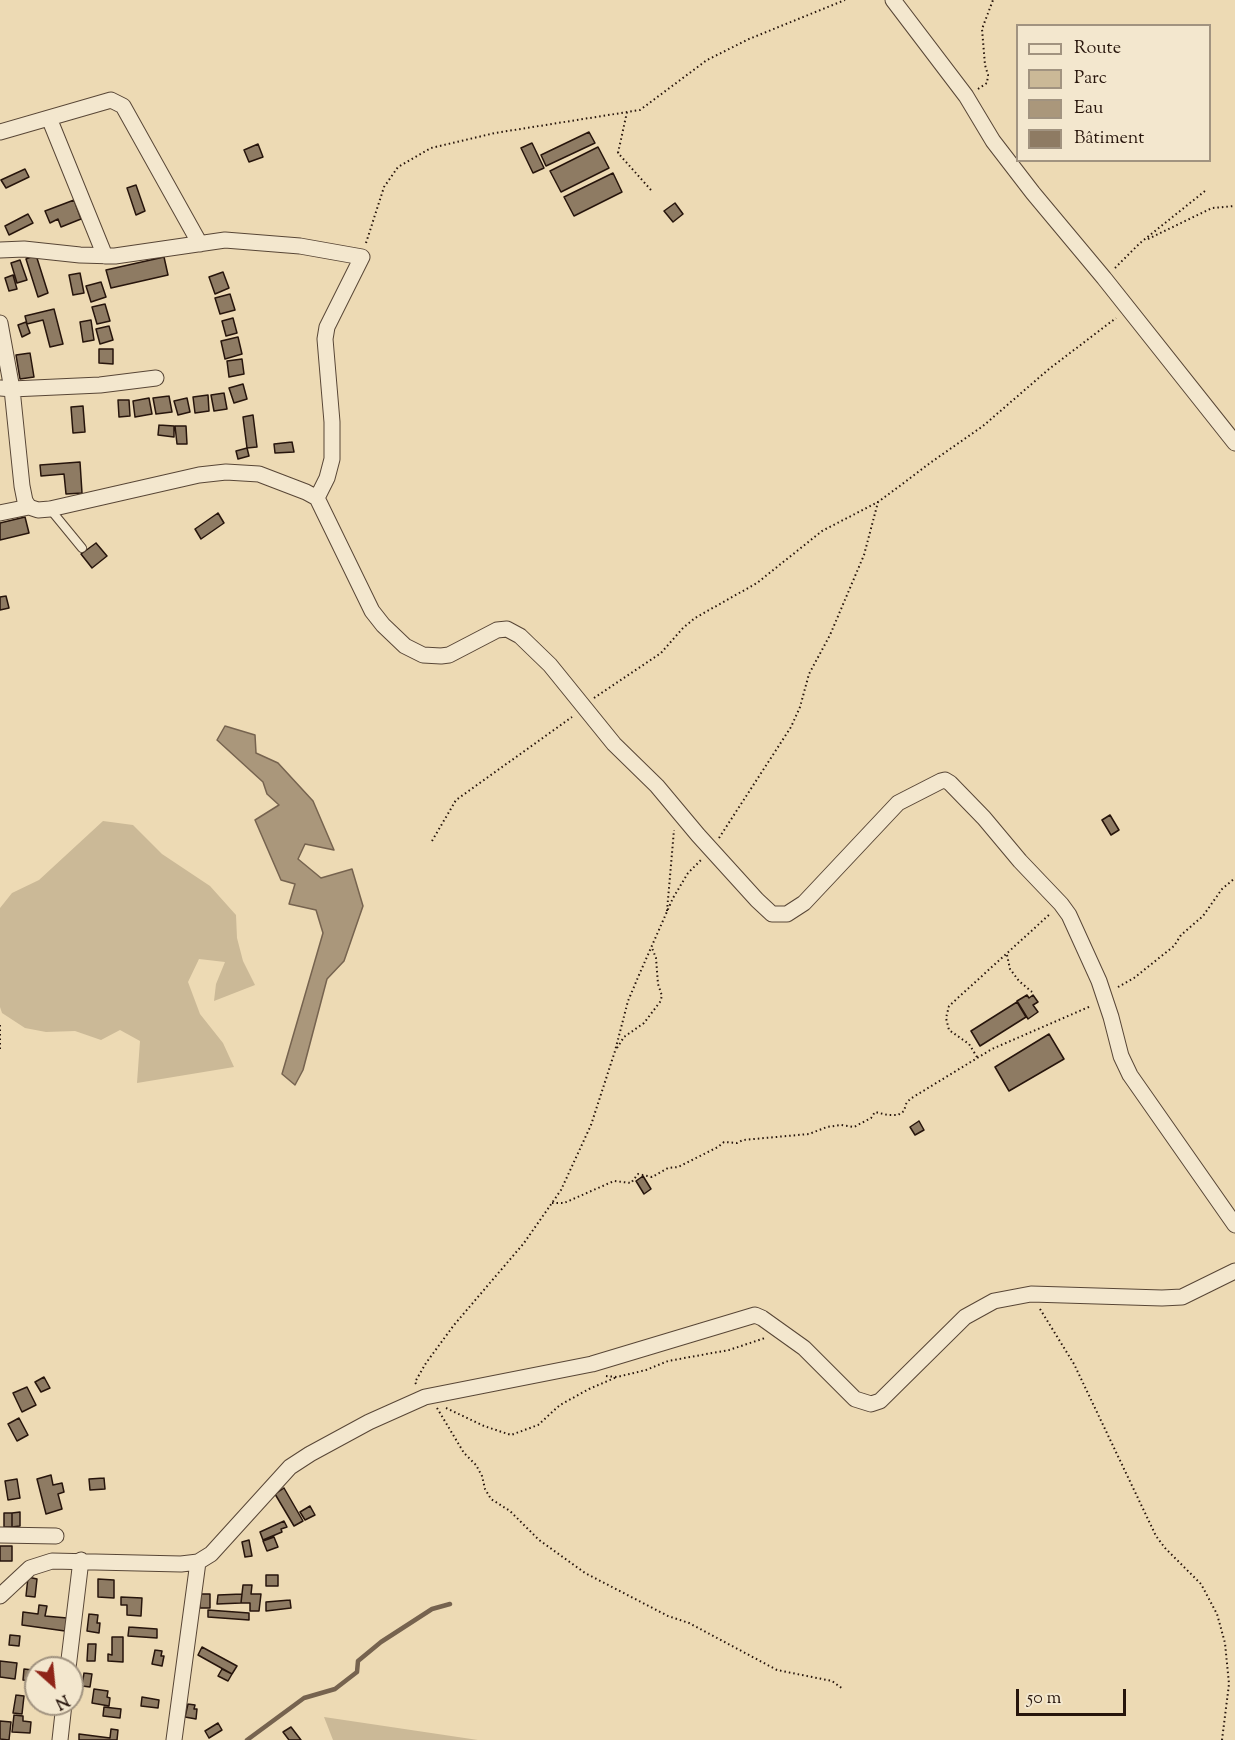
<!DOCTYPE html>
<html>
<head>
<meta charset="utf-8">
<style>
  body { margin:0 }
  #map { position:relative; width:1235px; height:1740px; overflow:hidden; background:#eddab4; font-family:"Sorts Mill Goudy",serif }
  canvas { display:block }
  .legend { position:absolute; left:1016px; top:24px; width:195px; height:138px; box-sizing:border-box; background:#f3e7ce; border:2px solid #a19380; margin:0; padding:8px 10px; list-style:none; font-size:18px; color:#27150c }
  .legend li { display:flex; align-items:center; gap:12px; height:30px }
  .legend b { width:30px; border:2px solid #a19380 }
  .north { position:absolute; left:24px; top:1656px; width:60px; height:60px; box-sizing:border-box; background:#f3e7ce; border:2px solid #a19380; border-radius:50%; rotate:153deg; font-size:16px; font-weight:700; line-height:24px; text-align:center; color:#27150c }
  .north::after { content:''; display:block; margin:auto; width:21px; height:27px; background:#8f2418; clip-path:polygon(50% 0,100% 100%,50% 72%,0 100%) }
  .scale { position:absolute; left:1016px; top:1689px; width:110px; height:27px; box-sizing:border-box; border:3px solid #27150c; border-top:0; padding-left:8px; font-size:18px; line-height:21px; white-space:nowrap; color:#27150c; -webkit-text-stroke:4px #f3e7ce; paint-order:stroke }
</style>
</head>
<body>
<div id="map">
<canvas width="1235" height="1740"></canvas>
<ul class="legend">
<li><b style="height:8px;background:#f3e7ce"></b>Route</li>
<li><b style="height:16px;background:#cbb997"></b>Parc</li>
<li><b style="height:16px;background:#aa977b"></b>Eau</li>
<li><b style="height:16px;background:#8e7b63"></b>Bâtiment</li>
</ul>
<div class="north">N</div>
<div class="scale">50 m</div>
</div>
<script>
const context = document.querySelector('canvas').getContext('2d');
context.lineJoin = 'round';
function fill(path, color) {
  context.fillStyle = color;
  context.fill(path, 'evenodd');
}
function shape(rows) {
  const path = new Path2D();
  for (const r of rows) {
    path.moveTo(r[0], r[1]);
    for (let i = 2; i < r.length; i += 2) path.lineTo(r[i], r[i + 1]);
  }
  return path;
}
function stroke(path, color, width, dash) {
  context.strokeStyle = color;
  context.lineWidth = width;
  context.lineCap = dash ? 'butt' : 'round';
  context.setLineDash(dash || []);
  context.stroke(path);
}
fill(shape([
  [103,821,133,825,162,854,210,886,236,915,237,938,243,961,255,985,214,1001,216,984,225,962,199,959,188,982,200,1014,223,1043,234,1067,137,1083,140,1041,120,1030,101,1040,75,1031,46,1032,25,1028,2,1013,0,1007,0,908,12,893,39,880],
  [324,1717,478,1740,333,1740]
]), '#cbb997');
const water = shape([
  [225,726,255,735,256,753,278,763,313,801,334,850,305,844,298,859,321,878,352,869,363,906,344,961,327,979,303,1070,295,1085,282,1074,323,933,316,910,289,904,295,884,281,880,255,820,279,805,267,794,263,782,217,740,225,726]
]);
fill(water, '#aa977b');
stroke(water, '#76634f', 1.5);
stroke(shape([
  [247,1740,304,1698,335,1689,357,1672,358,1661,381,1642,432,1609,450,1604]
]), '#76634f', 4.5);
const building = shape([
  [589,132,595,143,546,166,541,155,589,132],
  [532,143,544,168,533,173,521,148,532,143],
  [258,144,263,157,249,162,244,150,258,144],
  [598,147,609,168,561,192,550,171,598,147],
  [25,169,29,177,6,188,1,180,25,169],
  [613,173,622,192,574,216,564,197,613,173],
  [136,185,145,211,136,215,127,188,136,185],
  [74,200,81,219,61,227,58,219,50,223,45,211,74,200],
  [675,203,683,214,673,222,664,211,675,203],
  [28,214,33,223,9,235,5,226,28,214],
  [36,255,48,293,38,297,26,259,36,255],
  [164,257,168,275,111,288,106,270,164,257],
  [20,260,27,280,17,283,11,263,20,260],
  [223,272,229,288,215,294,209,277,223,272],
  [80,273,84,293,73,295,69,275,80,273],
  [13,275,17,289,9,291,5,278,13,275],
  [101,282,106,297,91,302,86,286,101,282],
  [230,294,235,310,220,314,215,298,230,294],
  [105,304,110,321,97,324,92,307,105,304],
  [54,309,63,344,50,347,43,320,27,324,25,316,54,309],
  [233,318,237,333,226,336,222,321,233,318],
  [91,320,94,340,83,342,80,322,91,320],
  [26,322,30,333,22,337,18,325,26,322],
  [109,326,113,340,100,344,96,329,109,326],
  [238,337,242,354,225,359,221,341,238,337],
  [99,349,113,349,113,364,99,363,99,349],
  [30,353,34,377,20,379,16,355,30,353],
  [242,359,244,374,229,377,227,361,242,359],
  [243,384,247,399,234,403,229,388,243,384],
  [224,393,227,409,214,411,211,395,224,393],
  [208,395,209,411,195,413,193,397,208,395],
  [169,396,172,412,156,414,153,398,169,396],
  [149,398,152,414,135,417,133,401,149,398],
  [187,398,190,412,178,415,174,401,187,398],
  [118,400,129,400,130,416,119,417,118,400],
  [83,406,85,432,73,433,71,407,83,406],
  [253,415,257,447,247,448,243,417,253,415],
  [159,425,174,426,174,437,158,435,159,425],
  [175,426,186,426,187,444,177,444,175,426],
  [292,442,294,452,275,453,274,444,292,442],
  [247,448,249,456,238,459,236,451,247,448],
  [80,462,82,493,66,494,64,474,41,476,40,465,80,462],
  [218,513,224,523,201,539,195,529,218,513],
  [25,517,29,533,0,540,0,523,25,517],
  [96,543,107,556,92,568,81,554,96,543],
  [6,596,9,608,0,610,0,597,6,596],
  [1110,815,1119,830,1111,835,1102,820,1110,815],
  [1027,995,1029,998,1033,995,1038,1002,1033,1005,1038,1012,1028,1019,1017,1001,1027,995],
  [1017,1002,1026,1017,980,1046,971,1031,1017,1002],
  [1049,1034,1064,1059,1009,1091,995,1067,1049,1034],
  [919,1121,924,1130,915,1135,910,1127,919,1121],
  [643,1176,651,1189,644,1194,636,1181,643,1176],
  [44,1377,50,1388,41,1392,35,1382,44,1377],
  [27,1387,36,1405,22,1412,13,1393,27,1387],
  [19,1418,28,1435,17,1441,8,1424,19,1418],
  [51,1475,53,1485,62,1483,64,1492,58,1494,62,1509,46,1514,37,1479,51,1475],
  [104,1478,105,1489,90,1490,89,1479,104,1478],
  [17,1479,20,1498,8,1500,5,1481,17,1479],
  [284,1488,303,1521,294,1526,275,1494,284,1488],
  [310,1506,315,1515,305,1520,300,1512,310,1506],
  [20,1512,20,1526,12,1527,12,1513,20,1512],
  [4,1513,12,1513,12,1527,4,1527,4,1513],
  [284,1521,287,1527,281,1529,282,1532,263,1540,260,1532,284,1521],
  [274,1537,278,1547,267,1551,263,1541,274,1537],
  [249,1540,252,1556,245,1557,242,1542,249,1540],
  [0,1546,12,1546,12,1561,0,1561,0,1546],
  [266,1575,278,1575,278,1586,266,1586,266,1575],
  [28,1577,37,1579,35,1597,26,1596,28,1577],
  [98,1579,114,1580,114,1598,98,1597,98,1579],
  [243,1585,252,1585,251,1594,261,1594,259,1611,250,1611,250,1603,241,1603,243,1585],
  [200,1594,210,1594,210,1608,200,1608,200,1594],
  [242,1594,241,1603,217,1604,218,1595,242,1594],
  [121,1597,142,1598,141,1616,127,1615,127,1605,121,1605,121,1597],
  [290,1600,291,1608,266,1611,266,1602,290,1600],
  [39,1605,47,1606,45,1616,67,1618,65,1631,22,1625,23,1612,38,1614,39,1605],
  [208,1610,249,1613,249,1620,208,1617,208,1610],
  [89,1614,98,1615,97,1623,100,1623,99,1633,87,1631,89,1614],
  [129,1627,157,1629,157,1638,128,1636,129,1627],
  [10,1635,20,1636,19,1646,9,1645,10,1635],
  [112,1637,123,1637,123,1662,108,1661,108,1654,112,1655,112,1637],
  [88,1644,96,1644,95,1661,87,1661,88,1644],
  [202,1647,237,1666,232,1674,198,1655,202,1647],
  [155,1650,162,1651,161,1656,164,1656,162,1666,152,1664,155,1650],
  [0,1661,17,1663,15,1679,0,1677,0,1661],
  [24,1669,33,1670,31,1681,23,1680,24,1669],
  [222,1669,232,1674,228,1681,218,1676,222,1669],
  [84,1673,92,1674,90,1687,82,1686,84,1673],
  [94,1689,108,1691,107,1697,110,1698,109,1706,92,1703,94,1689],
  [16,1695,24,1696,22,1714,13,1713,16,1695],
  [142,1697,159,1700,158,1708,141,1706,142,1697],
  [188,1704,195,1705,194,1709,197,1709,196,1719,185,1717,188,1704],
  [104,1707,121,1709,120,1718,103,1716,104,1707],
  [14,1715,23,1716,23,1721,31,1722,30,1733,12,1732,14,1715],
  [0,1721,11,1722,9,1740,0,1739,0,1721],
  [218,1723,222,1730,209,1738,205,1731,218,1723],
  [291,1727,301,1740,289,1740,283,1732,291,1727],
  [111,1729,118,1730,117,1740,79,1740,79,1734,110,1738,111,1729]
]);
fill(building, '#8e7b63');
stroke(building, '#27150c', 1.5);
const lane = shape([
  [50,509,82,548]
]);
const street = shape([
  [893,0,966,96,993,141,1033,193,1104,278,1235,443],
  [49,118,105,256],
  [0,132,111,100,123,106,200,244],
  [0,250,24,249,80,255,115,256,225,240,300,246,362,257,327,327,325,339,332,422,332,459,327,478,317,498],
  [0,323,12,389,100,385,156,378],
  [0,388,12,389,22,486,25,501,29,507,38,510,50,509,199,475,226,472,259,474,306,492,317,498,372,611,383,625,405,646,423,655,441,656,449,655,497,630,507,629,520,636,550,665,614,744,657,786,698,835,757,900,772,914,787,914,804,903,898,803,941,781,945,780,950,783,984,818,1020,861,1061,904,1069,915,1099,981,1111,1017,1121,1056,1130,1075,1235,1225],
  [0,513,29,507],
  [0,1535,56,1536],
  [0,1596,30,1568,52,1561,181,1564,198,1562,211,1554,290,1467,310,1454,369,1422,425,1397,592,1364,755,1315,762,1318,804,1348,855,1399,871,1404,880,1401,965,1317,994,1301,1031,1294,1162,1298,1182,1297,1235,1271],
  [68,1668,81,1560],
  [60,1740,64,1704],
  [174,1740,198,1562]
]);
stroke(lane, '#584636', 10);
stroke(street, '#584636', 17);
stroke(shape([
  [978,89,987,83,988,75,985,65,982,29,993,0],
  [627,112,618,153,651,190],
  [1148,239,1212,208,1235,206],
  [366,243,384,187,398,167,431,148,495,133,640,110,707,60,749,39,845,0],
  [1115,268,1140,243,1205,191],
  [594,698,661,653,683,628,695,618,757,583,822,531,878,502,901,485,930,463,983,426,1049,369,1116,318],
  [719,838,791,727,800,707,809,674,830,635,864,555,878,502],
  [432,841,456,800,572,717],
  [667,911,674,830],
  [1007,955,1010,969,1019,981,1032,992],
  [1118,987,1134,978,1174,946,1181,935,1203,916,1222,889,1235,878],
  [0,1025,0,1050],
  [617,1048,624,1037,644,1023,660,1002,662,996,658,984,656,958,652,948],
  [977,1057,969,1044,949,1030,946,1018,949,1006,1050,914],
  [552,1203,564,1203,614,1181,631,1183,638,1174,652,1177,668,1168,678,1167,718,1147,724,1142,737,1143,743,1140,809,1134,827,1127,841,1125,854,1127,871,1118,875,1112,888,1115,898,1115,904,1111,906,1104,910,1099,992,1049,1091,1006],
  [1040,1309,1074,1364,1156,1536,1165,1548,1201,1584,1217,1614,1225,1643,1229,1684,1222,1740],
  [606,1376,617,1377,646,1370,668,1361,729,1350,765,1338],
  [416,1384,415,1382,426,1363,454,1325,524,1243,561,1190,591,1125,615,1051,628,1001,639,975,673,898,688,873,702,859],
  [437,1408,464,1453,476,1465,482,1476,485,1489,491,1499,510,1511,539,1540,585,1573,668,1616,689,1623,777,1670,832,1681,843,1689],
  [446,1408,484,1426,511,1435,538,1425,560,1405,589,1389,617,1377]
]), '#27150c', 2, [1.5, 3]);
stroke(lane, '#f3e7ce', 8);
stroke(street, '#f3e7ce', 15);
</script>
</body>
</html>
